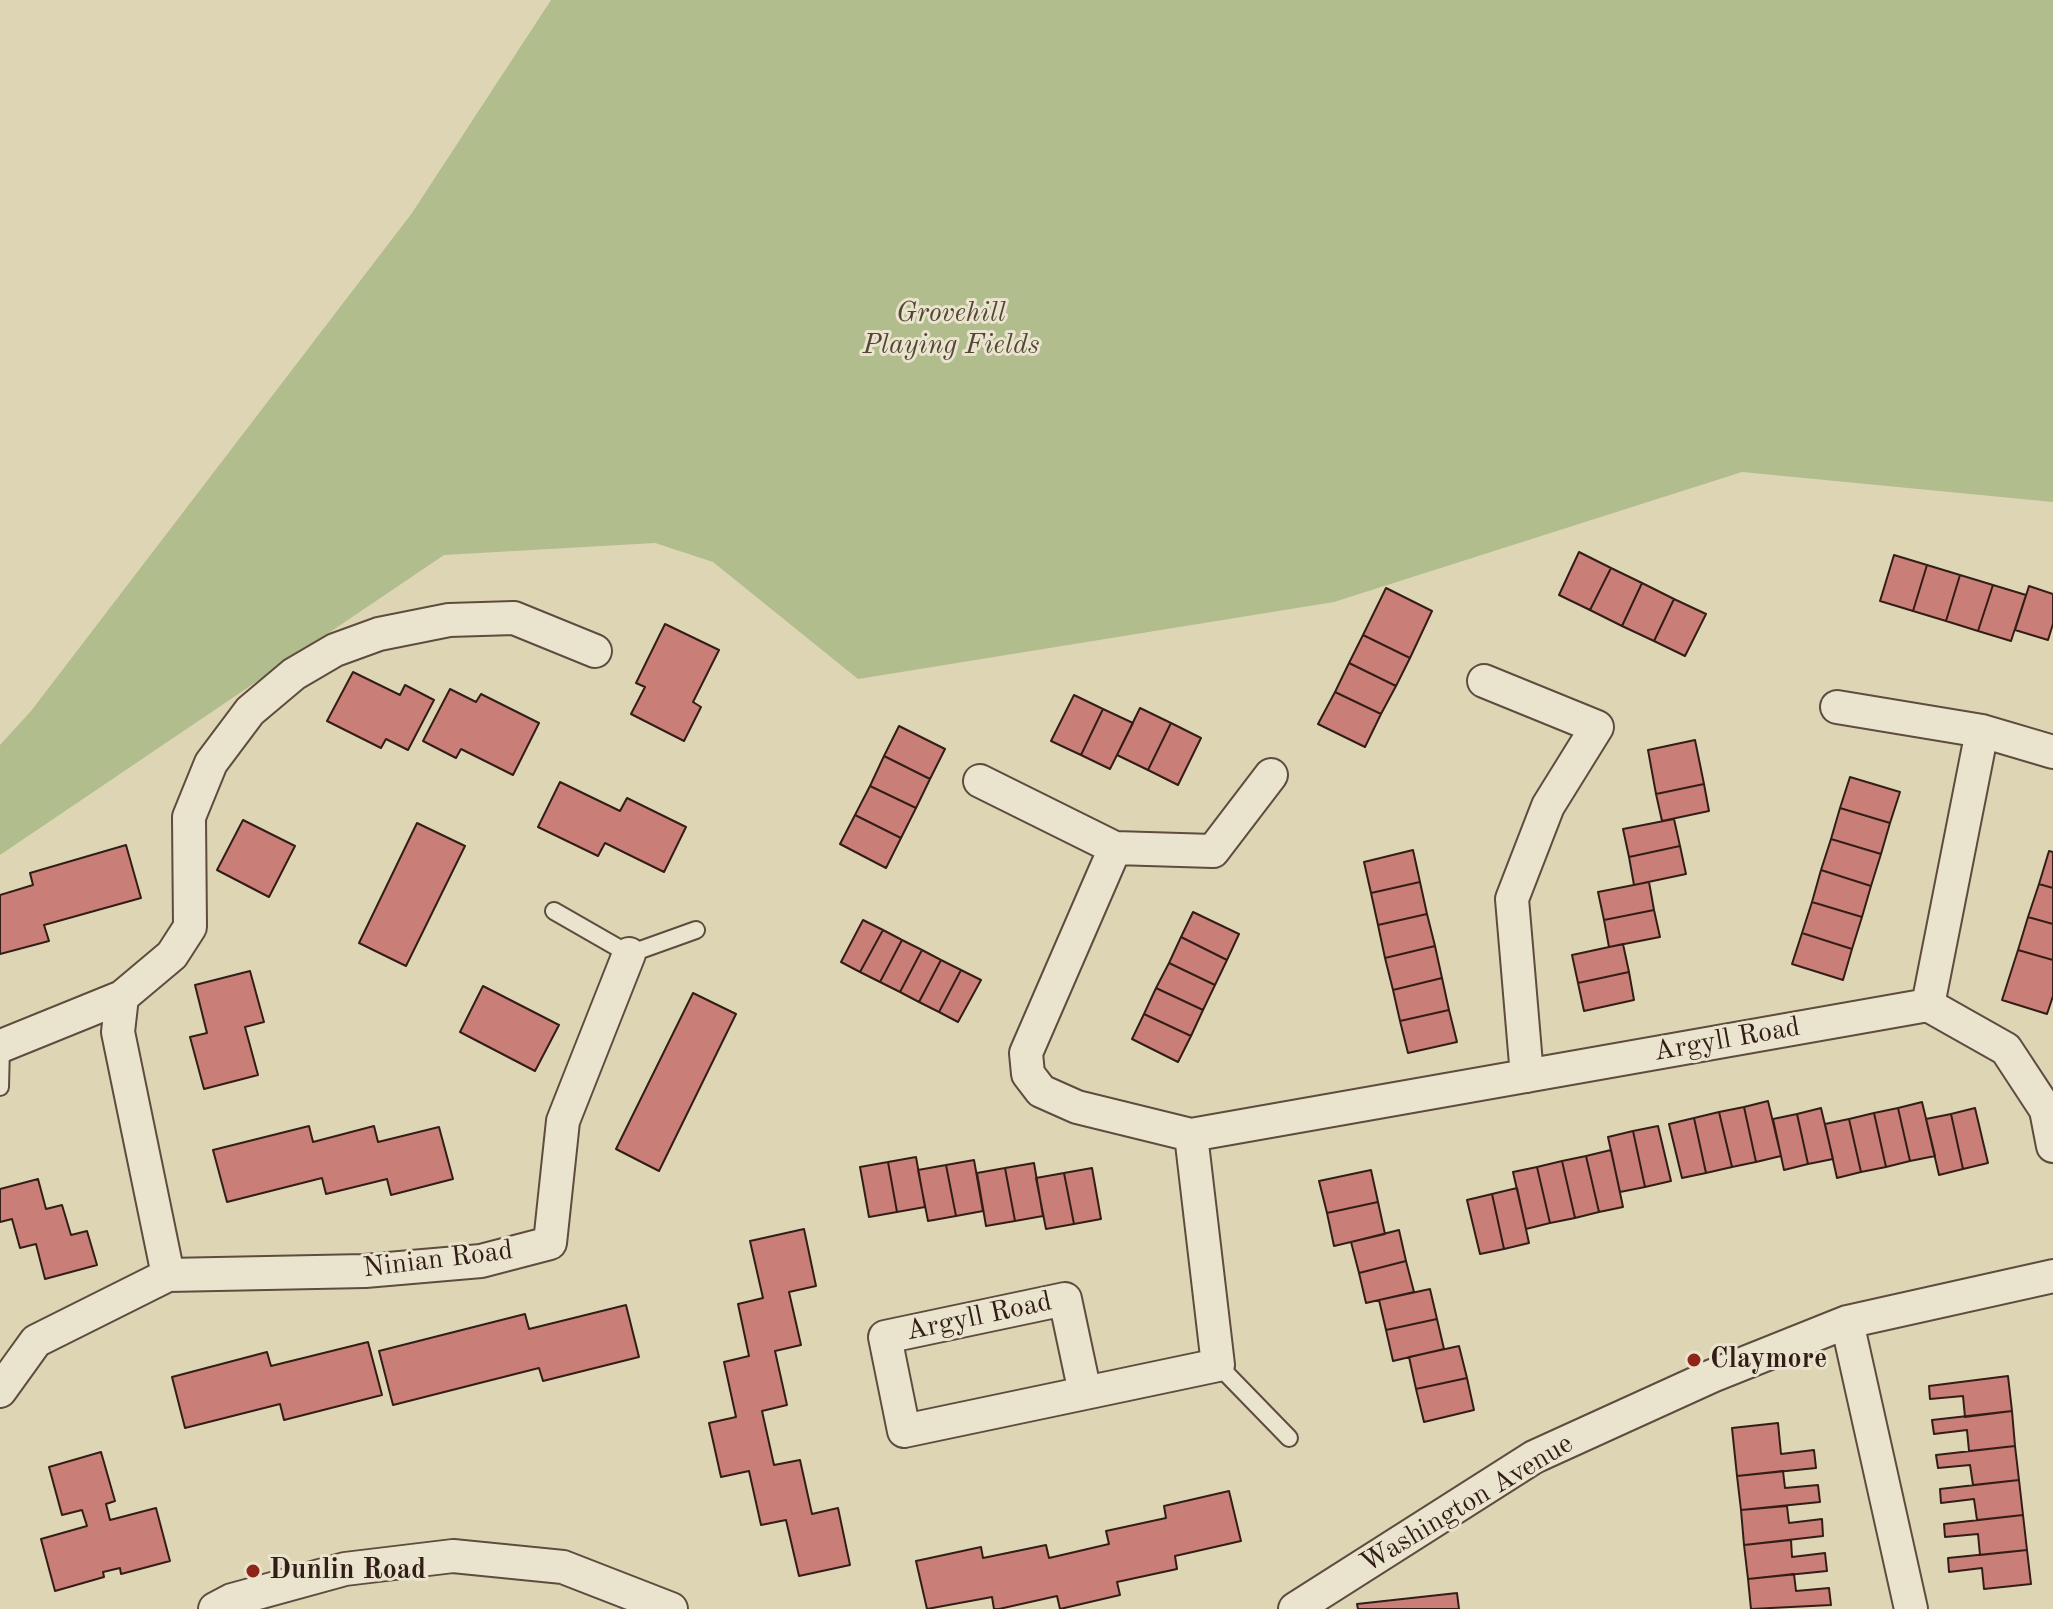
<!DOCTYPE html>
<html>
<head>
<meta charset="utf-8">
<style>
  body { margin:0 }
  canvas { display:block; background:#ded5b5 }
</style>
</head>
<body>
<canvas width="2053" height="1609"></canvas>
<script>
const context = document.querySelector('canvas').getContext('2d');
context.lineJoin = 'round';
function fill(path, color) {
  context.fillStyle = color;
  context.fill(path, 'evenodd');
}
function shape(rows) {
  const path = new Path2D();
  for (const r of rows) {
    path.moveTo(r[0], r[1]);
    for (let i = 2; i < r.length; i += 2) path.lineTo(r[i], r[i + 1]);
  }
  return path;
}
function stroke(path, color, width, dash) {
  context.strokeStyle = color;
  context.lineWidth = width;
  context.lineCap = dash ? 'butt' : 'round';
  context.setLineDash(dash || []);
  context.stroke(path);
}
function drawText(font, color, halo, rows, align = 'center') {
  context.font = font + ' "Old Standard TT",serif';
  context.lineWidth = 6;
  context.setLineDash([]);
  context.textBaseline = 'middle';
  context.strokeStyle = halo;
  context.fillStyle = color;
  for (const [text, x, y, turn = 0] of rows) {
    context.save();
    context.translate(x, y);
    context.rotate((+turn || 0) * Math.PI / 180);
    context.textAlign = isNaN(turn) ? turn : align;
    if (halo) context.strokeText(text, 0, 0);
    context.fillText(text, 0, 0);
    context.restore();
  }
}
fill(shape([
  [551,0,2053,0,2053,502,1742,472,1334,602,858,679,713,562,655,543,444,555,0,855,0,745,31,711,412,213]
]), '#b2bd8d');
const building = shape([
  [1579,552,1611,568,1590,610,1559,595,1579,552],
  [1894,555,1927,565,1913,611,1880,601,1894,555],
  [1927,565,1960,575,1946,621,1913,611,1927,565],
  [1611,568,1642,583,1622,626,1590,610,1611,568],
  [1960,575,1993,585,1978,631,1946,621,1960,575],
  [1642,583,1674,599,1654,641,1622,626,1642,583],
  [1993,585,2026,595,2011,641,1978,631,1993,585],
  [2029,586,2053,594,2053,624,2048,640,2015,630,2029,586],
  [1386,588,1432,611,1410,658,1363,635,1386,588],
  [1674,599,1706,614,1685,656,1654,641,1674,599],
  [665,624,719,650,693,702,701,707,684,741,631,714,645,687,636,683,665,624],
  [1363,635,1410,658,1396,686,1349,663,1363,635],
  [1349,663,1396,686,1381,714,1335,692,1349,663],
  [353,672,400,695,405,685,434,700,408,750,386,739,381,748,327,721,353,672],
  [450,689,476,702,481,694,539,723,513,775,461,749,456,758,423,741,450,689],
  [1335,692,1381,714,1365,747,1318,724,1335,692],
  [1074,695,1103,709,1081,755,1051,741,1074,695],
  [1140,708,1171,723,1148,770,1117,755,1140,708],
  [1103,709,1133,723,1110,769,1081,755,1103,709],
  [1171,723,1201,738,1178,785,1148,770,1171,723],
  [899,726,945,749,930,779,884,756,899,726],
  [1695,740,1704,784,1656,794,1648,750,1695,740],
  [884,756,930,779,916,808,870,786,884,756],
  [1850,777,1900,792,1890,823,1840,808,1850,777],
  [560,782,620,811,627,798,686,827,664,872,605,843,598,856,538,827,560,782],
  [1704,784,1709,811,1662,821,1656,794,1704,784],
  [870,786,916,808,901,838,855,815,870,786],
  [1840,808,1890,823,1881,854,1831,839,1840,808],
  [855,815,901,838,886,868,840,844,855,815],
  [1674,819,1680,846,1629,857,1623,829,1674,819],
  [243,820,295,846,269,897,217,870,243,820],
  [417,823,465,846,406,966,359,943,417,823],
  [1831,839,1881,854,1871,886,1821,870,1831,839],
  [126,845,141,898,44,925,49,941,0,954,0,895,33,885,30,873,126,845],
  [1680,846,1686,874,1634,885,1629,857,1680,846],
  [1413,850,1420,882,1371,893,1364,862,1413,850],
  [2049,851,2053,852,2053,888,2039,884,2049,851],
  [1821,870,1871,886,1862,917,1812,902,1821,870],
  [1420,882,1427,914,1378,925,1371,893,1420,882],
  [1649,882,1654,910,1604,920,1598,892,1649,882],
  [2039,884,2053,888,2053,924,2028,917,2039,884],
  [1812,902,1862,917,1852,949,1802,933,1812,902],
  [1654,910,1660,937,1609,947,1604,920,1654,910],
  [1193,912,1239,934,1227,960,1181,937,1193,912],
  [1427,914,1435,946,1385,958,1378,925,1427,914],
  [2028,917,2053,924,2053,960,2018,950,2028,917],
  [863,920,883,930,860,972,841,962,863,920],
  [883,930,902,940,880,982,860,972,883,930],
  [1802,933,1852,949,1843,980,1792,964,1802,933],
  [1181,937,1227,960,1215,985,1169,963,1181,937],
  [902,940,922,950,900,992,880,982,902,940],
  [1623,944,1629,972,1578,983,1572,955,1623,944],
  [1435,946,1442,978,1393,990,1385,958,1435,946],
  [922,950,941,960,919,1002,900,992,922,950],
  [2018,950,2053,960,2053,996,2047,1014,2002,1000,2018,950],
  [941,960,961,970,939,1012,919,1002,941,960],
  [1169,963,1215,985,1203,1010,1156,988,1169,963],
  [961,970,981,980,958,1022,939,1012,961,970],
  [250,971,264,1022,245,1027,258,1075,204,1089,190,1037,207,1033,195,985,250,971],
  [1629,972,1634,1000,1584,1011,1578,983,1629,972],
  [1442,978,1449,1010,1400,1021,1393,990,1442,978],
  [483,986,559,1025,535,1071,460,1032,483,986],
  [1156,988,1203,1010,1191,1036,1144,1014,1156,988],
  [693,993,736,1014,659,1171,616,1149,693,993],
  [1449,1010,1457,1042,1408,1053,1400,1021,1449,1010],
  [1144,1014,1191,1036,1178,1062,1132,1039,1144,1014],
  [1768,1101,1781,1156,1756,1162,1744,1107,1768,1101],
  [1922,1102,1935,1156,1910,1161,1898,1108,1922,1102],
  [1744,1107,1756,1162,1732,1167,1719,1112,1744,1107],
  [1821,1108,1833,1159,1808,1164,1797,1114,1821,1108],
  [1898,1108,1910,1161,1886,1167,1874,1113,1898,1108],
  [1975,1108,1988,1163,1963,1169,1951,1114,1975,1108],
  [1719,1112,1732,1167,1706,1173,1694,1118,1719,1112],
  [1874,1113,1886,1167,1861,1172,1849,1119,1874,1113],
  [1797,1114,1808,1164,1784,1170,1773,1119,1797,1114],
  [1951,1114,1963,1169,1939,1175,1926,1119,1951,1114],
  [1694,1118,1706,1173,1682,1178,1669,1124,1694,1118],
  [1849,1119,1861,1172,1837,1178,1825,1124,1849,1119],
  [309,1126,313,1142,374,1126,378,1142,439,1127,453,1179,391,1195,387,1179,326,1194,322,1178,227,1202,213,1150,309,1126],
  [1658,1126,1671,1181,1645,1187,1633,1131,1658,1126],
  [1633,1131,1645,1187,1620,1192,1608,1137,1633,1131],
  [1611,1150,1623,1207,1599,1212,1586,1156,1611,1150],
  [1586,1156,1599,1212,1575,1218,1562,1161,1586,1156],
  [916,1157,925,1207,897,1212,888,1162,916,1157],
  [974,1160,983,1211,956,1216,946,1165,974,1160],
  [1562,1161,1575,1218,1550,1223,1537,1167,1562,1161],
  [888,1162,897,1212,869,1217,860,1167,888,1162],
  [1034,1163,1043,1216,1015,1221,1005,1168,1034,1163],
  [946,1165,956,1216,928,1221,918,1170,946,1165],
  [1537,1167,1550,1223,1526,1229,1513,1172,1537,1167],
  [1005,1168,1015,1221,986,1226,977,1173,1005,1168],
  [1092,1168,1101,1219,1074,1224,1064,1173,1092,1168],
  [1371,1170,1378,1202,1327,1213,1319,1181,1371,1170],
  [1064,1173,1074,1224,1046,1229,1036,1178,1064,1173],
  [38,1179,46,1209,62,1205,71,1235,87,1231,97,1265,45,1279,36,1244,20,1248,12,1219,0,1222,0,1189,38,1179],
  [1517,1188,1529,1243,1504,1249,1492,1194,1517,1188],
  [1492,1194,1504,1249,1480,1254,1467,1200,1492,1194],
  [1378,1202,1385,1234,1334,1246,1327,1213,1378,1202],
  [804,1229,816,1286,789,1292,801,1345,775,1351,787,1405,762,1411,774,1465,800,1460,812,1514,838,1508,850,1565,799,1576,786,1520,761,1525,749,1471,721,1477,709,1423,736,1417,724,1362,749,1356,738,1304,763,1298,750,1241,804,1229],
  [1399,1230,1406,1261,1359,1273,1351,1242,1399,1230],
  [1406,1261,1414,1292,1366,1303,1359,1273,1406,1261],
  [1430,1289,1437,1319,1386,1330,1379,1300,1430,1289],
  [626,1305,639,1357,543,1381,539,1368,393,1405,379,1351,525,1314,529,1329,626,1305],
  [1437,1319,1444,1349,1393,1361,1386,1330,1437,1319],
  [368,1342,382,1395,284,1420,280,1404,185,1428,172,1377,267,1352,271,1366,368,1342],
  [1459,1346,1467,1378,1416,1389,1409,1357,1459,1346],
  [2008,1376,2012,1411,1965,1417,1963,1396,1930,1399,1929,1386,2008,1376],
  [1467,1378,1474,1410,1424,1422,1416,1389,1467,1378],
  [2012,1411,2015,1446,1969,1451,1967,1430,1934,1434,1932,1420,2012,1411],
  [1778,1423,1781,1454,1814,1450,1816,1468,1737,1476,1732,1428,1778,1423],
  [2015,1446,2019,1480,1973,1485,1970,1465,1938,1468,1936,1455,2015,1446],
  [101,1452,115,1501,106,1504,110,1520,156,1508,170,1561,121,1574,120,1568,103,1572,104,1577,55,1591,41,1539,87,1526,82,1510,62,1515,49,1467,101,1452],
  [1783,1471,1785,1488,1818,1485,1820,1502,1741,1510,1737,1476,1783,1471],
  [2019,1480,2023,1515,1977,1520,1974,1499,1941,1503,1940,1489,2019,1480],
  [1229,1491,1241,1541,1175,1556,1177,1569,1117,1582,1120,1595,1060,1609,1057,1596,999,1609,994,1609,992,1597,927,1609,916,1561,981,1547,983,1558,1046,1545,1049,1558,1109,1544,1106,1531,1166,1518,1164,1506,1229,1491],
  [1787,1506,1789,1523,1822,1519,1823,1536,1744,1545,1741,1510,1787,1506],
  [2023,1515,2027,1550,1980,1555,1978,1534,1945,1537,1944,1524,2023,1515],
  [1791,1540,1792,1557,1825,1553,1827,1571,1748,1579,1744,1545,1791,1540],
  [2027,1550,2031,1584,1984,1589,1982,1568,1949,1572,1948,1558,2027,1550],
  [1794,1574,1796,1591,1829,1588,1831,1605,1751,1609,1748,1579,1794,1574],
  [1457,1593,1459,1609,1358,1609,1357,1604,1457,1593]
]);
fill(building, '#ca7e78');
stroke(building, '#331e17', 2);
const service = shape([
  [554,911,629,954,696,930],
  [0,1087,1,1046],
  [1218,1365,1289,1438]
]);
const minor = shape([
  [1484,681,1597,727,1548,806,1512,899,1527,1076],
  [1837,707,1982,731,2053,752],
  [980,781,1115,848,1213,851,1271,775],
  [1115,848,1026,1053,1028,1074,1041,1091,1077,1107,1191,1135,1928,1005,2006,1049,2046,1110,2053,1146],
  [122,997,172,955,190,927,189,817,211,763,250,711,294,674,335,650,379,634,449,620,514,618,595,651],
  [1928,1005,1982,731],
  [1,1046,122,997,118,1032,168,1275],
  [1847,1322,1911,1609],
  [0,1391,36,1341,168,1275,365,1271,481,1261,550,1243,563,1121,629,954],
  [1085,1393,1065,1299,885,1337,904,1431,1085,1393,1218,1365,1191,1135],
  [215,1609,232,1600,345,1569,453,1556,563,1567,671,1609],
  [1295,1609,1534,1457,1712,1376,1847,1322,2053,1276]
]);
stroke(service, '#5e4c3e', 20);
stroke(minor, '#5e4c3e', 36);
stroke(service, '#eae4cf', 16);
stroke(minor, '#eae4cf', 32);
for (const [x, y, r, color] of [
  [1694,1360,8,"#8f2418"],
  [253,1571,8,"#8f2418"]
]) {
  const dot = new Path2D();
  dot.arc(x, y, r, 0, 2 * Math.PI);
  context.fillStyle = color;
  context.fill(dot);
  stroke(dot, '#eae4cf', 3);
}
drawText('italic 28px', '#534634', '#eae4cf', [
  ["Grovehill",951,314],
  ["Playing Fields",951,346]
]);
drawText('28px', '#331e17', '#eae4cf', [
  ["Argyll Road",1727,1040,-10],
  ["Ninian Road",438,1260,-7],
  ["Argyll Road",979,1317,-12],
  ["Washington Avenue",1467,1504,-31]
]);
drawText('bold 28px', '#331e17', '#eae4cf', [
  ["Claymore",1710,1360],
  ["Dunlin Road",269,1571]
], 'left');
</script>
</body>
</html>
